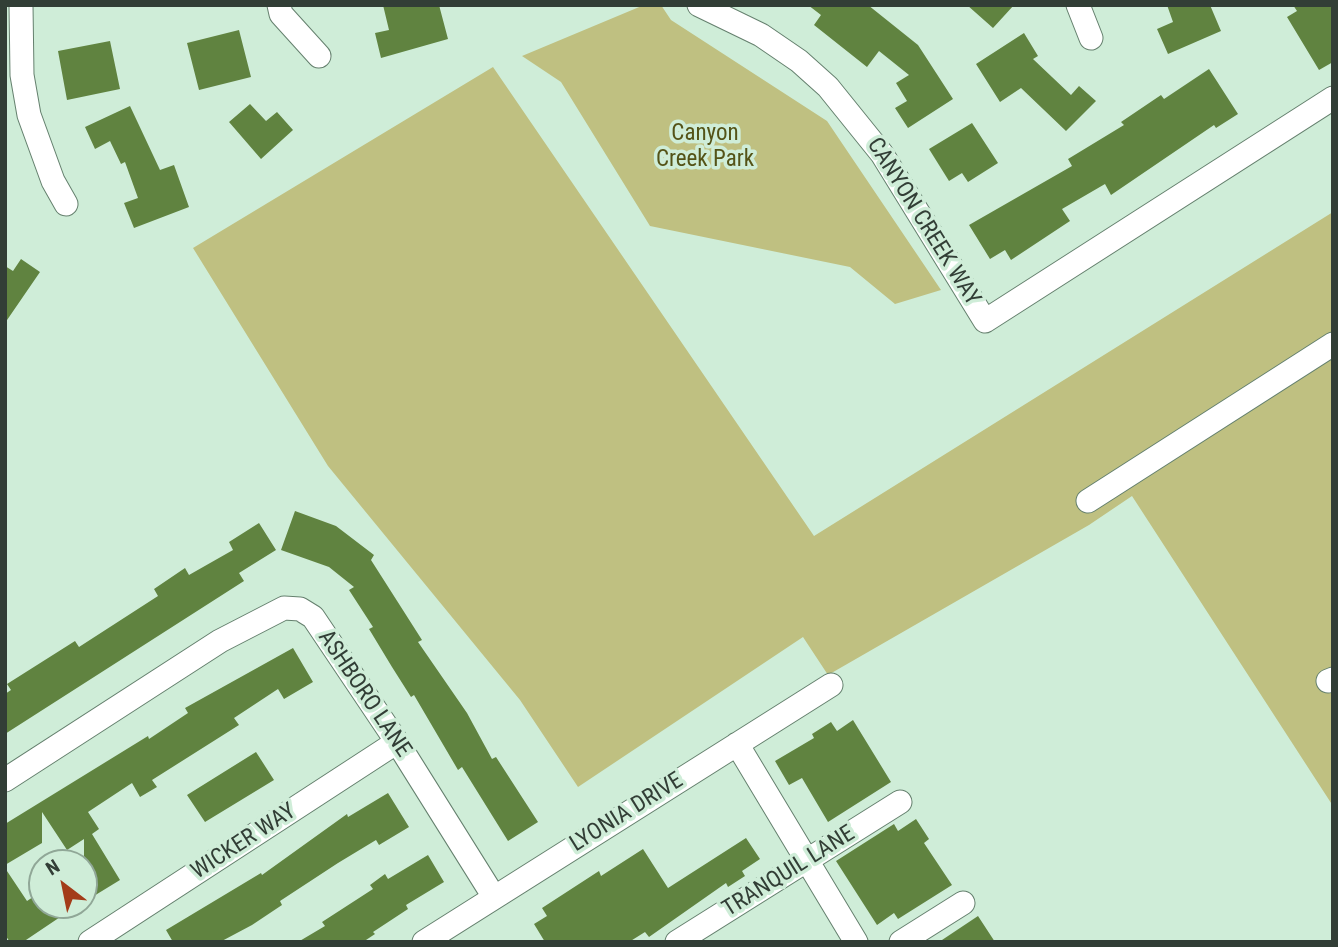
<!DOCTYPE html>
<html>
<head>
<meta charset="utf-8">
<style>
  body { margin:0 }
  #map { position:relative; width:1338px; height:947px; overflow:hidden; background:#cfedd8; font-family:"Roboto Condensed",sans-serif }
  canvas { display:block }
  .frame { position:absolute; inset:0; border:7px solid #323e36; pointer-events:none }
  .north { position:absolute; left:28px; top:849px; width:70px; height:70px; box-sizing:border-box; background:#cfedd8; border:2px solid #90a797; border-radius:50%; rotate:328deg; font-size:19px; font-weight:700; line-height:28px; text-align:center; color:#323e36 }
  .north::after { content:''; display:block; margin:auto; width:24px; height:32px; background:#a33c19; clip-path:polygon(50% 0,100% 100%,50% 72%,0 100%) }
</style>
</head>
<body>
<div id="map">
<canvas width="1338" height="947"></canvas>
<div class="frame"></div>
<div class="north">N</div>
</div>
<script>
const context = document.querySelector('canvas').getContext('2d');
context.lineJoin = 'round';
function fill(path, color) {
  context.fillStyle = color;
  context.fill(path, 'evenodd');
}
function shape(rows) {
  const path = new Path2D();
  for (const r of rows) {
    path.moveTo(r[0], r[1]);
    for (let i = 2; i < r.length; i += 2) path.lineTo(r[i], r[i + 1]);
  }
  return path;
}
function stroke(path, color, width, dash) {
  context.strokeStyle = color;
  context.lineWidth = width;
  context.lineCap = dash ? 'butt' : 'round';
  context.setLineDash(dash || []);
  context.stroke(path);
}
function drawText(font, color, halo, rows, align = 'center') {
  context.font = font + ' "Roboto Condensed",sans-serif';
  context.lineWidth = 7;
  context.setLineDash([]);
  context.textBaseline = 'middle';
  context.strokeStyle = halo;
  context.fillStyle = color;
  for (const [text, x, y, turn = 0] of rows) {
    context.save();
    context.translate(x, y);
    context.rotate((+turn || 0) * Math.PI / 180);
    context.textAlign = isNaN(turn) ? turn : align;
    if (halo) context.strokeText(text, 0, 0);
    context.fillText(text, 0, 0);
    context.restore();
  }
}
fill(shape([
  [644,5,661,5,671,20,827,121,941,290,895,304,850,267,650,226,561,82,522,56],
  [493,67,814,536,1333,212,1333,806,1132,496,1089,525,828,675,803,637,578,787,520,700,328,466,193,248]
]), '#bfc081');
fill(shape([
  [383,5,439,5,448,39,381,58,375,33,389,30],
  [808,5,868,5,918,45,953,99,908,128,895,108,907,101,896,83,909,75,879,51,867,67,814,25,821,15],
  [967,5,1014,5,993,28],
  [1167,5,1210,5,1221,31,1168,54,1157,29,1173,22],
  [1293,5,1333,5,1333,62,1319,70,1287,17,1297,11],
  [239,30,251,77,199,90,187,43],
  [1024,33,1038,56,1033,59,1071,95,1079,86,1096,101,1066,131,1021,88,1000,102,976,64],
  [110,41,120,89,67,100,58,51],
  [1209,69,1238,114,1216,128,1214,125,1111,195,1105,184,1062,209,1070,221,1011,260,1005,250,990,259,969,225,1072,166,1068,159,1124,125,1121,122,1161,95,1164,99],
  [250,104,266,121,277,112,293,130,261,159,229,122],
  [130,106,160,170,174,165,189,207,134,228,124,203,138,198,125,162,121,164,110,141,95,149,85,127],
  [972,123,998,163,968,182,962,173,949,181,929,149],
  [21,259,40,272,5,323,5,266,13,271],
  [295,511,336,526,374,555,371,560,422,640,418,642,467,713,492,759,496,757,538,822,508,841,462,767,458,770,414,695,411,697,392,667,369,629,373,627,349,590,354,587,329,567,281,550],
  [259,523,276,550,239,573,244,581,5,734,5,694,11,690,7,684,75,641,79,647,158,596,154,589,185,568,189,575,233,550,229,542],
  [293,648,313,682,284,699,278,689,234,718,239,725,152,780,157,787,140,797,132,783,88,812,99,829,92,834,120,880,84,902,84,839,67,850,42,812,42,843,5,865,5,824,148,736,149,739,188,713,185,708],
  [853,720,891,782,828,822,802,778,789,785,775,761,814,738,812,734,831,722,837,731],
  [256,752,274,780,205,822,187,795],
  [388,793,409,827,379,845,376,840,338,863,280,901,282,905,252,925,220,942,173,942,166,930,261,873,262,875,347,814,348,817],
  [916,819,929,839,924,843,952,885,898,919,894,913,877,925,836,861,894,824,898,831],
  [746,838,760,859,742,871,745,876,728,887,726,883,649,937,645,932,629,942,545,942,534,924,547,916,542,908,599,871,601,876,643,849,668,888],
  [428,855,444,882,406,905,408,909,373,932,375,934,363,942,298,942,325,926,322,922,373,889,370,885,385,874,388,879],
  [5,868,27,901,42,891,42,905,78,905,23,942,10,942,5,935],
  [978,916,995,942,939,942]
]), '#608340');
const minor = shape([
  [21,5,22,75,29,115,53,181,66,204],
  [279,5,281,14,319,56],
  [699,5,761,35,799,61,828,87,882,154,985,321,1333,98],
  [1078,5,1091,38],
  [1088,501,1333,344],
  [1328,681,1333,679],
  [737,744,856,942],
  [5,780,220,641,284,608,300,609,313,617,397,742,494,897],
  [90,942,397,742],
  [424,942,831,685],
  [677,942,900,802],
  [901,942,963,903]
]);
stroke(minor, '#65806e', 25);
stroke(minor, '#fff', 23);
drawText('23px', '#545317', '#cfedd8', [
  ["Canyon",705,134],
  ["Creek Park",705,160]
]);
drawText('23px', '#323e36', '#cfedd8', [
  ["CANYON CREEK WAY",923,222,58],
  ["ASHBORO LANE",364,694,56],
  ["LYONIA DRIVE",627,813,-32],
  ["WICKER WAY",244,842,-33],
  ["TRANQUIL LANE",789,872,-32]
]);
</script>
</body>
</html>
